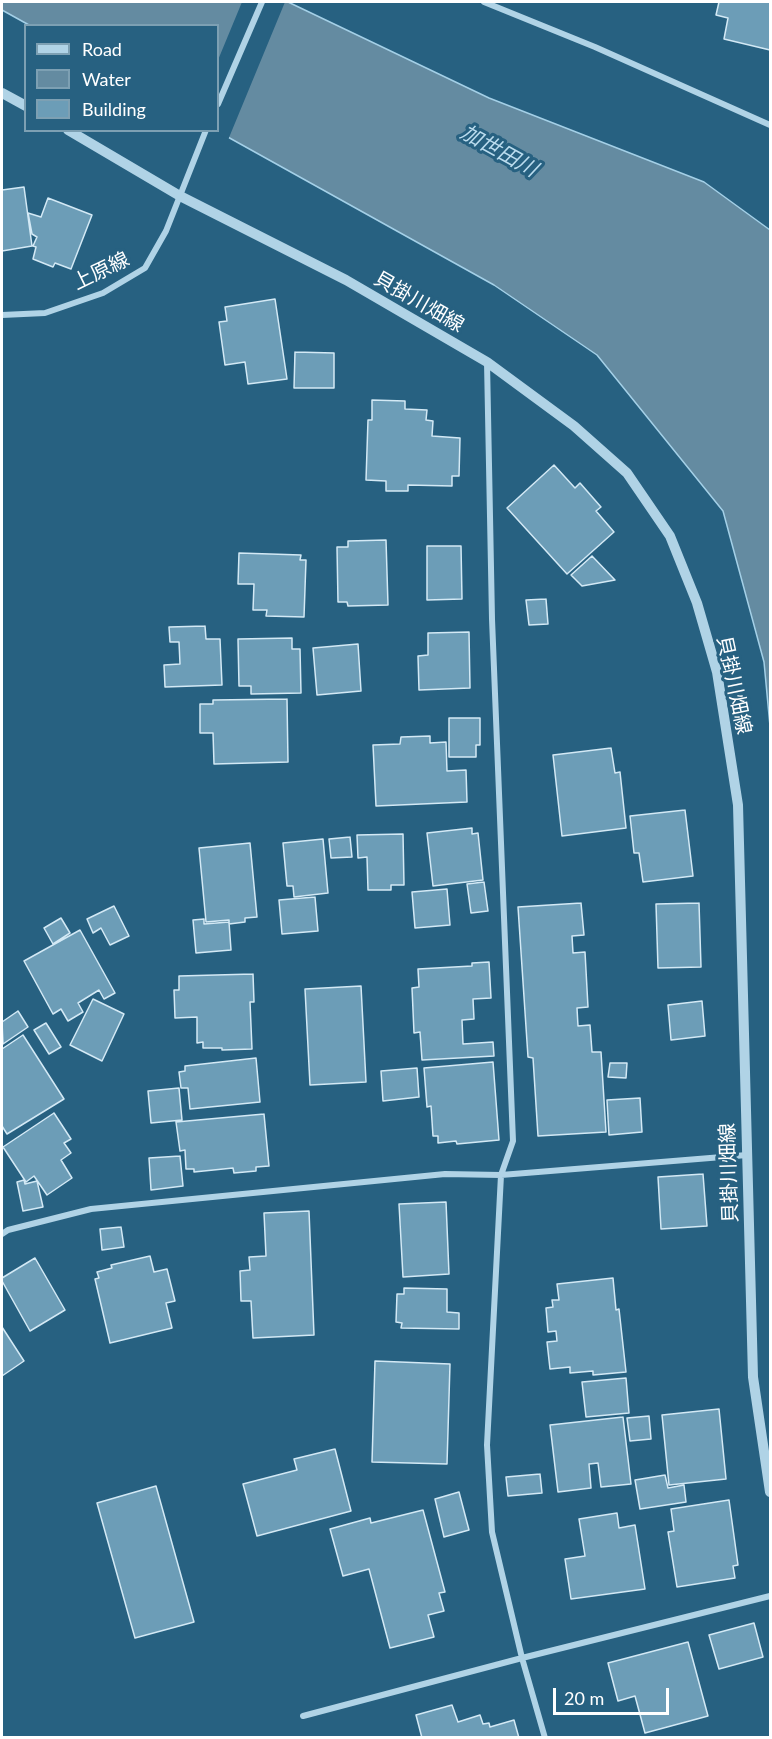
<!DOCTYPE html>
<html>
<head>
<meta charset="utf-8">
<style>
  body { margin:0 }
  #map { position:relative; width:772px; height:1739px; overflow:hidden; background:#276181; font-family:Lato,sans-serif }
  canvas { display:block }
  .frame { position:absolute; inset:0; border:3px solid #fff; pointer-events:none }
  .legend { position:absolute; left:24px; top:24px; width:195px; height:108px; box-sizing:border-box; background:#276181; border:2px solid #7da0b3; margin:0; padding:8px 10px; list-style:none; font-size:18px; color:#fff }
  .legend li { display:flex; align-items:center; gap:12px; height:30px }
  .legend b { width:30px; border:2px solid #7da0b3 }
  .scale { position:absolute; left:553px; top:1688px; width:116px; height:27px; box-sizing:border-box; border:3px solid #fff; border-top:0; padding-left:8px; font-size:18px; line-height:21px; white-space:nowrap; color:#fff; -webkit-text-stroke:4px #276181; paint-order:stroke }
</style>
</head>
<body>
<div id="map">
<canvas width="772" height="1739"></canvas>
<div class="frame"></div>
<ul class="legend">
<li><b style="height:8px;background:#b0d3e6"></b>Road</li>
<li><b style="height:16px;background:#648ba1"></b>Water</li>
<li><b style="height:16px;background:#6c9db7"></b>Building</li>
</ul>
<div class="scale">20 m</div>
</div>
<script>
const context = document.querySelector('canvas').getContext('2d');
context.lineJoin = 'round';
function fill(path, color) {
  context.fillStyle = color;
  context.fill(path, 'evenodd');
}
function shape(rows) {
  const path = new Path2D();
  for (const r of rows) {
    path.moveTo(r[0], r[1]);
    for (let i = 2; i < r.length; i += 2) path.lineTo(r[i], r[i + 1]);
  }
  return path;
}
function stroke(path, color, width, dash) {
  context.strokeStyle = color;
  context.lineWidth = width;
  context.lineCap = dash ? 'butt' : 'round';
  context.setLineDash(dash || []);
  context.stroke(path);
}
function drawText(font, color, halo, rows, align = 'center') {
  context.font = font + ' Lato,"Noto Sans JP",sans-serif';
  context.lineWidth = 6;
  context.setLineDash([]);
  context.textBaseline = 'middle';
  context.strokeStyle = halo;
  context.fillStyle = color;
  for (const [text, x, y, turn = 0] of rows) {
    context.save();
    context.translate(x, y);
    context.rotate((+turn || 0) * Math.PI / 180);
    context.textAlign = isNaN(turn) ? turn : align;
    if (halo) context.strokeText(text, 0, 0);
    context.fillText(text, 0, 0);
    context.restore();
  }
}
const water = shape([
  [2,2,288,2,489,98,704,182,770,230,770,726,764,662,723,511,597,355,494,285,217,131,218,26,29,25,2,10,2,2]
]);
fill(water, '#648ba1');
stroke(water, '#a4d0e7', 1.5);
fill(shape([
  [242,2,285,2,228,140,214,131,218,130,218,60]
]), '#276181');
const building = shape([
  [719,2,770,2,770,50,724,39,728,18,716,15,719,2],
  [24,187,32,246,2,251,2,190,24,187],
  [48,198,92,215,71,269,55,263,53,267,33,259,36,247,33,246,37,237,32,234,28,213,41,217,48,198],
  [275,299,287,379,248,384,245,362,225,365,219,322,227,321,225,307,275,299],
  [295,352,334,353,334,388,294,388,295,352],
  [372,400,405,401,405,409,427,410,426,420,433,421,432,436,460,438,459,476,452,476,452,486,408,485,408,491,386,491,386,481,366,480,368,420,372,420,372,400],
  [554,465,575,488,580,483,601,507,596,511,614,532,567,574,507,508,554,465],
  [386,540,388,605,348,606,347,602,338,602,337,547,348,547,348,541,386,540],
  [427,546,461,546,462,599,427,600,427,546],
  [239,553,301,555,300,560,306,560,304,617,266,616,267,610,253,610,254,584,238,584,239,553],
  [592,556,615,580,582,586,571,575,592,556],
  [546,599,548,624,529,625,526,600,546,599],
  [205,626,206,639,220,639,222,685,165,687,164,665,180,664,179,642,170,642,169,627,205,626],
  [469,632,470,688,419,690,418,656,428,655,428,633,469,632],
  [292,638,292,649,300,649,301,693,251,694,251,686,239,686,238,639,292,638],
  [358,644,361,691,317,695,313,648,358,644],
  [287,699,288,762,214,764,213,733,200,733,200,704,213,704,213,700,287,699],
  [449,718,480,718,480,745,476,745,476,757,449,757,449,718],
  [430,736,430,743,446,742,447,771,466,770,467,802,376,806,373,745,400,744,401,737,430,736],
  [611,748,615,773,620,772,626,828,562,836,553,755,611,748],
  [685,810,693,876,643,882,639,853,634,853,630,816,685,810],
  [472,828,472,834,478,833,483,880,433,886,427,833,472,828],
  [403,834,404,885,391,885,391,890,368,890,367,857,358,858,357,835,403,834],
  [350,837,352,857,331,858,329,839,350,837],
  [323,839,328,893,294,897,293,886,287,886,283,843,323,839],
  [250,843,257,917,245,918,245,922,229,924,229,920,206,922,199,848,250,843],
  [484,882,488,911,471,913,467,884,484,882],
  [447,889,450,925,415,928,412,892,447,889],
  [315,897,318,931,282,934,279,900,315,897],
  [581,903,584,935,572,936,573,953,585,952,588,1007,577,1008,578,1026,590,1025,592,1052,601,1052,606,1132,538,1136,533,1058,528,1057,518,907,581,903],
  [699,903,701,967,658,968,656,904,699,903],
  [114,906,129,936,110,945,101,928,93,933,87,919,114,906],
  [61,918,70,933,53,944,44,928,61,918],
  [204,919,204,924,229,922,231,950,196,953,193,920,204,919],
  [80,930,115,993,104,999,99,990,78,1003,83,1012,68,1021,61,1009,53,1014,24,961,80,930],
  [489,962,491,998,473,999,474,1019,462,1020,463,1044,493,1042,494,1056,422,1060,420,1032,414,1033,412,988,419,987,418,969,472,966,472,963,489,962],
  [253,974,254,1002,250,1002,252,1049,222,1050,222,1048,203,1048,203,1042,197,1043,197,1017,175,1018,174,990,179,990,179,976,253,974],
  [361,986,366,1082,310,1085,305,989,361,986],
  [93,999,124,1014,102,1061,70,1045,93,999],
  [702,1001,705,1036,671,1040,668,1005,702,1001],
  [18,1011,28,1027,3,1044,2,1022,18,1011],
  [46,1023,61,1047,49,1054,34,1030,46,1023],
  [23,1035,64,1099,7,1134,2,1126,2,1049,23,1035],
  [256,1058,260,1102,190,1109,188,1088,181,1088,179,1072,185,1071,185,1066,256,1058],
  [493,1062,499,1140,457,1144,456,1141,438,1143,438,1136,433,1136,431,1106,427,1107,424,1068,493,1062],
  [610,1063,627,1063,626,1078,608,1077,610,1063],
  [417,1068,419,1097,383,1101,381,1071,417,1068],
  [179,1088,182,1120,151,1123,148,1091,179,1088],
  [640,1098,642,1132,609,1135,607,1100,640,1098],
  [54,1113,71,1139,64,1143,71,1153,61,1160,72,1178,47,1195,34,1176,26,1182,3,1147,54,1113],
  [264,1114,269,1166,256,1167,256,1171,234,1173,233,1168,194,1172,194,1169,186,1169,185,1150,180,1151,176,1122,264,1114],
  [180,1156,183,1186,151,1190,149,1158,180,1156],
  [703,1174,707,1226,661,1229,658,1177,703,1174],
  [24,1180,25,1184,37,1181,43,1207,23,1211,17,1182,24,1180],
  [446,1202,449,1274,403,1277,399,1204,446,1202],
  [309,1211,314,1335,253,1338,251,1301,241,1301,240,1271,250,1270,249,1257,266,1256,264,1213,309,1211],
  [121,1227,124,1247,102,1250,100,1229,121,1227],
  [150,1256,154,1272,167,1269,175,1301,166,1303,172,1328,110,1343,95,1279,99,1278,97,1272,112,1268,111,1265,150,1256],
  [35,1258,65,1310,30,1331,2,1281,2,1278,35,1258],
  [613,1278,616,1310,619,1309,626,1372,593,1375,593,1371,570,1373,570,1367,550,1369,547,1342,557,1341,556,1331,548,1332,546,1308,553,1307,552,1300,559,1300,557,1284,613,1278],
  [404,1288,447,1289,447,1312,459,1313,459,1329,401,1328,402,1323,396,1322,397,1294,404,1294,404,1288],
  [2,1327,24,1361,2,1376,2,1327],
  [375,1361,450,1364,447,1464,372,1462,375,1361],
  [626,1378,629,1413,586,1417,582,1382,626,1378],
  [719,1409,726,1479,669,1485,662,1415,719,1409],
  [649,1416,651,1439,630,1441,627,1418,649,1416],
  [623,1417,631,1484,601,1487,598,1463,589,1464,591,1488,558,1492,550,1425,623,1417],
  [335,1449,351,1511,257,1536,243,1484,297,1470,294,1459,335,1449],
  [540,1474,542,1493,508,1496,506,1477,540,1474],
  [665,1475,668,1488,684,1485,686,1502,640,1509,635,1480,665,1475],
  [156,1486,194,1622,135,1638,97,1503,156,1486],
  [459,1492,469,1530,444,1537,435,1499,459,1492],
  [729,1500,738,1565,733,1566,735,1578,677,1587,668,1532,674,1531,671,1509,729,1500],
  [423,1510,445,1592,439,1593,444,1611,428,1615,434,1637,390,1648,369,1569,343,1576,330,1529,370,1518,371,1523,423,1510],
  [617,1513,619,1528,635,1525,645,1589,571,1599,565,1559,585,1556,579,1519,617,1513],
  [754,1623,763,1657,719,1669,709,1635,754,1623],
  [688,1642,708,1716,645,1733,635,1696,618,1701,608,1663,688,1642],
  [452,1705,458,1722,480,1715,483,1724,489,1723,490,1727,514,1720,519,1738,422,1738,416,1715,452,1705]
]);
fill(building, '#6c9db7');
stroke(building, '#d3e9f5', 1.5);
stroke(shape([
  [484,2,595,47,770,125],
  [218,104,262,2],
  [2,315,45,313,103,293,145,268,166,231,206,130],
  [487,362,492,619,513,1141,501,1175,487,1445,492,1532,522,1658,545,1738],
  [2,1234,8,1230,91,1209,445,1174,501,1175,747,1155],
  [303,1716,522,1658,770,1596]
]), '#b0d3e6', 6);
stroke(shape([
  [2,93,26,106],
  [68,130,180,196,346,280,487,362,574,426,627,473,670,536,697,603,717,672,738,805,753,1377,770,1492]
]), '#b0d3e6', 10);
drawText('20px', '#fff', '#276181', [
  ["上原線",101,271,-26],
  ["貝掛川畑線",419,302,30],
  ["貝掛川畑線",734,685,78],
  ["貝掛川畑線",729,1173,-92]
]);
drawText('italic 21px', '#bbdcee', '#276181', [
  ["加世田川",499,151,29]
]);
</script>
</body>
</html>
